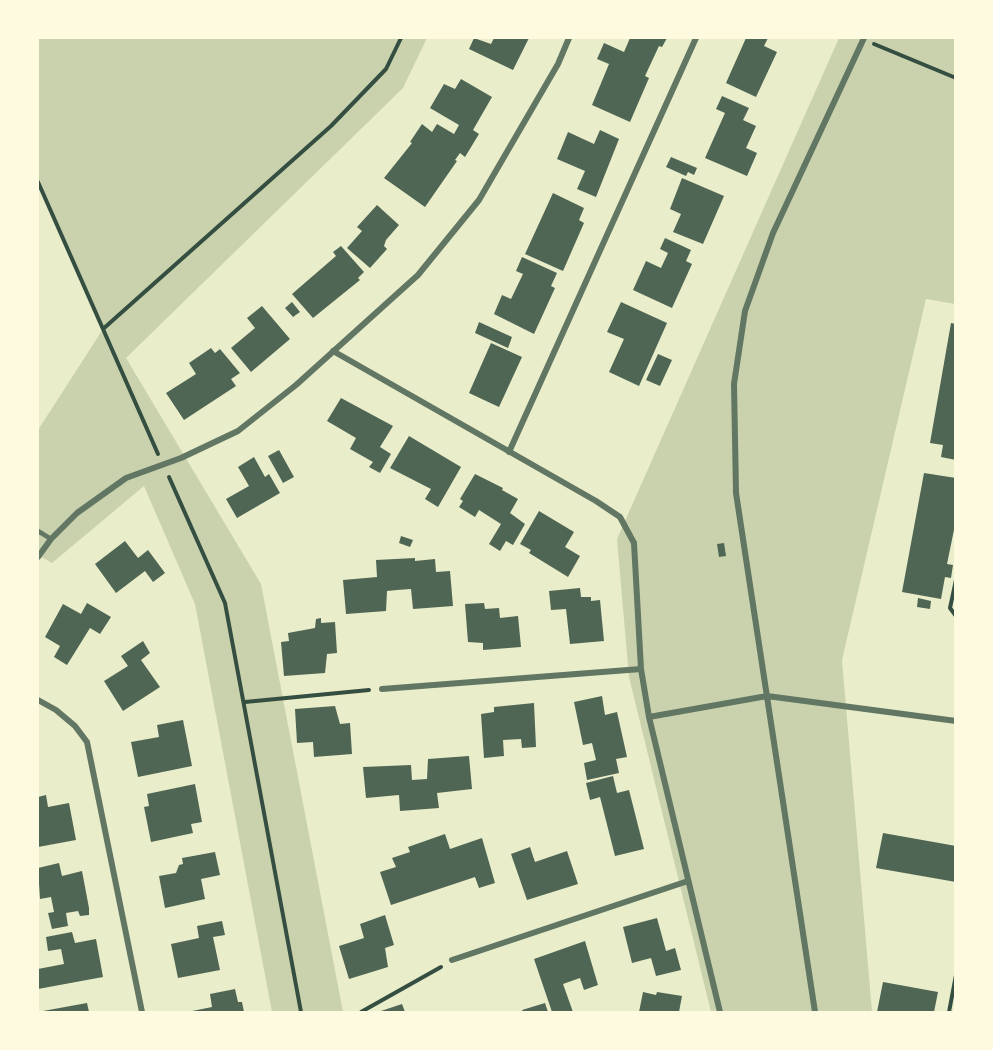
<!DOCTYPE html>
<html>
<head>
<meta charset="utf-8">
<style>
  body { margin:0 }
  #map { position:relative; width:993px; height:1050px; overflow:hidden; background:#e9edc9; font-family:"DejaVu Sans",sans-serif }
  canvas { display:block }
  .frame { position:absolute; inset:0; border:39px solid #fefae0; pointer-events:none }
</style>
</head>
<body>
<div id="map">
<canvas width="993" height="1050"></canvas>
<div class="frame"></div>
</div>
<script>
const context = document.querySelector('canvas').getContext('2d');
context.lineJoin = 'round';
function fill(path, color) {
  context.fillStyle = color;
  context.fill(path, 'evenodd');
}
function shape(rows) {
  const path = new Path2D();
  for (const r of rows) {
    path.moveTo(r[0], r[1]);
    for (let i = 2; i < r.length; i += 2) path.lineTo(r[i], r[i + 1]);
  }
  return path;
}
function stroke(path, color, width, dash) {
  context.strokeStyle = color;
  context.lineWidth = width;
  context.lineCap = dash ? 'butt' : 'round';
  context.setLineDash(dash || []);
  context.stroke(path);
}
fill(shape([
  [38,38,427,38,403,88,126,358,261,584,343,1012,272,1012,195,604,144,486,52,563,38,555,38,430,103,329,38,182],
  [839,38,955,38,955,304,926,299,842,660,872,1012,711,1012,629,677,617,539]
]), '#cad2ad');
fill(shape([
  [474,38,491,44,494,38,529,38,513,70,469,49],
  [630,38,667,38,662,47,659,46,645,76,649,78,630,122,592,105,609,64,597,59,604,43,624,52],
  [746,38,768,38,764,46,777,52,756,97,726,83],
  [461,79,492,97,473,130,479,134,465,157,460,153,455,160,457,161,425,207,384,178,412,143,410,142,422,124,432,132,437,124,454,134,459,125,430,108,444,84,455,89],
  [722,96,749,108,743,120,756,126,746,148,757,153,747,176,705,158,725,113,716,109],
  [600,130,619,139,596,197,577,189,585,171,557,159,568,132,594,144],
  [671,157,697,168,694,175,688,172,686,176,666,167],
  [682,178,724,196,703,244,673,232,681,214,670,209],
  [553,193,584,208,579,220,584,223,563,271,525,254],
  [377,205,399,225,386,240,384,246,387,249,370,268,347,248,362,231,357,227],
  [665,238,691,250,686,261,692,264,672,308,633,290,646,261,661,268,668,253,660,249],
  [341,246,364,272,358,278,360,280,313,318,292,294,336,256,333,252],
  [522,257,557,273,551,286,555,288,534,334,494,314,502,295,511,299,523,274,516,271],
  [292,302,300,312,293,317,285,308],
  [621,302,667,323,639,386,609,372,624,339,607,332],
  [262,306,290,339,251,372,231,348,255,328,247,318],
  [479,322,512,337,508,348,475,333],
  [951,323,956,324,956,460,941,457,943,445,930,443],
  [491,343,522,357,499,407,469,393],
  [211,348,215,353,220,349,240,373,231,379,236,386,184,420,166,393,196,374,189,363],
  [658,354,672,360,660,386,646,380],
  [341,398,393,426,380,447,391,454,380,473,369,467,373,462,350,449,356,438,327,421],
  [409,436,461,467,438,507,425,499,431,489,390,468],
  [279,450,294,477,283,483,268,456],
  [254,457,265,477,269,474,280,493,237,518,226,499,249,486,238,467],
  [924,473,956,478,956,520,947,564,953,565,951,578,945,577,941,599,902,592],
  [475,474,503,488,502,490,518,499,510,513,525,524,513,545,506,541,500,551,489,544,501,524,479,510,475,517,459,507,463,501,460,499],
  [539,511,574,532,565,547,580,556,568,577,529,553,531,550,520,544],
  [401,536,413,540,410,547,399,543],
  [125,541,138,558,148,550,165,573,153,582,145,571,116,593,95,564],
  [724,543,726,556,719,557,717,544],
  [415,558,415,561,435,559,436,572,450,571,453,606,413,609,411,589,397,590,387,591,386,611,346,614,343,580,377,577,376,560],
  [580,588,581,597,591,597,591,601,600,600,604,641,570,644,566,609,551,610,549,591],
  [918,598,931,601,930,609,917,607],
  [87,603,111,617,100,634,90,628,67,665,54,657,60,646,45,637,63,604,81,614],
  [484,603,485,609,499,608,500,618,518,616,521,647,483,650,483,643,468,642,465,604],
  [321,618,321,623,335,622,337,653,327,654,325,673,284,676,281,642,289,641,288,633,315,628,316,619],
  [143,641,150,653,141,660,160,687,123,711,104,681,128,666,121,656],
  [602,696,605,715,617,712,627,757,616,759,619,773,587,780,584,763,596,760,592,743,583,745,574,702],
  [534,703,536,747,522,748,521,739,503,740,504,756,484,758,481,714,494,712,494,707],
  [335,706,340,724,350,723,352,754,314,757,313,742,297,743,295,709],
  [183,720,192,766,138,777,131,742,159,737,157,725],
  [469,756,472,789,437,793,439,808,400,811,399,795,366,798,363,767,411,765,412,780,427,779,428,759],
  [613,776,617,793,629,790,644,849,615,856,600,797,590,800,586,783],
  [195,784,202,822,191,824,193,833,151,842,144,807,149,806,147,794],
  [46,795,48,807,69,803,76,840,38,847,38,797],
  [883,833,956,846,956,882,876,868],
  [445,834,450,849,482,838,495,883,479,888,475,877,391,905,380,872,396,867,392,858,410,852,408,847],
  [530,847,535,862,567,851,578,884,527,900,511,854],
  [215,852,220,875,201,879,205,899,165,908,159,876,176,873,179,865,183,864,182,858],
  [59,863,62,876,82,871,89,908,89,915,80,916,78,911,66,913,68,926,52,929,48,913,54,912,51,897,40,899,38,868],
  [385,915,394,945,385,948,388,967,349,979,339,946,364,938,360,924],
  [657,918,666,951,675,948,681,970,656,976,651,958,632,963,623,927],
  [222,921,225,935,213,937,220,970,178,978,171,944,199,938,197,926],
  [72,932,75,943,96,939,103,977,38,989,38,969,64,964,61,949,48,951,46,937],
  [585,941,598,985,584,990,580,978,563,984,573,1012,552,1012,534,959],
  [883,982,938,992,934,1012,877,1012],
  [235,989,238,1002,242,1002,244,1012,187,1012,212,1007,210,994],
  [643,992,656,995,657,992,682,996,679,1012,639,1012],
  [87,1003,89,1012,43,1012,43,1011],
  [545,1003,548,1012,523,1012,522,1010],
  [402,1004,405,1012,378,1012]
]), '#4f6655');
stroke(shape([
  [874,44,956,78],
  [38,182,103,329,331,126,386,69,401,38],
  [103,329,158,454],
  [169,477,225,603,301,1012],
  [956,580,950,608,956,616],
  [245,702,369,690],
  [361,1012,441,967],
  [949,1012,956,975]
]), '#344e41', 4);
stroke(shape([
  [38,531,51,539]
]), '#617663', 4.5);
stroke(shape([
  [333,351,596,501,620,517,634,543,641,669,649,717,720,1012],
  [509,452,696,38],
  [38,557,51,539,77,513,126,478,181,458,238,431,296,385,418,275,479,200,558,64,569,38],
  [382,689,641,669],
  [38,700,56,710,75,726,87,742,142,1012],
  [649,717,767,696,956,721],
  [452,960,688,881],
  [815,1012,736,493,734,384,745,311,773,233,864,38]
]), '#617663', 6);
</script>
</body>
</html>
